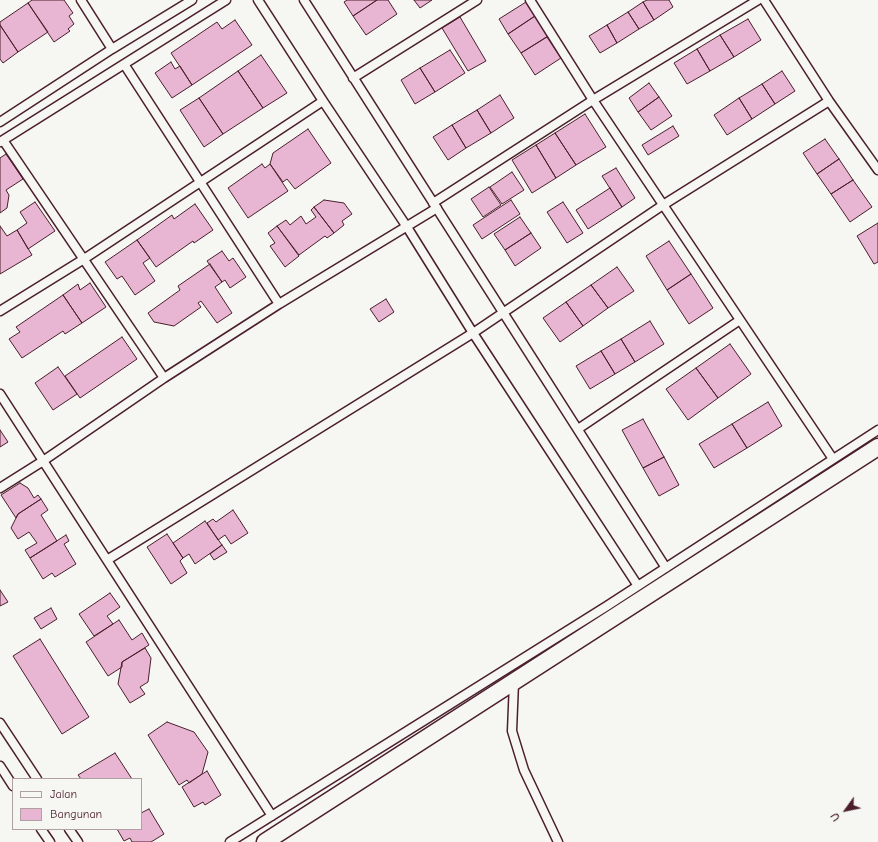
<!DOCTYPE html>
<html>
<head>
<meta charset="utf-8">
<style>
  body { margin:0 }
  #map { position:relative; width:878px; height:842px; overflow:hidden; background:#f6f6f2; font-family:"Comic Neue",sans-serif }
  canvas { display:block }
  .legend { position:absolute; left:12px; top:778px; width:130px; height:52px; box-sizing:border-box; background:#f6f6f2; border:1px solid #b1a0a2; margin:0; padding:5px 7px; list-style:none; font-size:12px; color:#4a1f2b }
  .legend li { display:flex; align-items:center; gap:8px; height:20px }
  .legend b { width:20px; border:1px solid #b1a0a2 }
  .north { position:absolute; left:826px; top:790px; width:40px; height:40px; -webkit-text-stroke:3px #f6f6f2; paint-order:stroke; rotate:237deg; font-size:11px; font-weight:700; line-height:16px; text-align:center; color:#4a1f2b }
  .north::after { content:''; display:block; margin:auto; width:14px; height:18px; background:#4a1f2b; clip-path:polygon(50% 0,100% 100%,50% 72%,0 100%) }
</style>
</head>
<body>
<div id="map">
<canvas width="878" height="842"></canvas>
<ul class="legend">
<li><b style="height:5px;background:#f6f6f2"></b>Jalan</li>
<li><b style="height:11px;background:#e8b5d3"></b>Bangunan</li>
</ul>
<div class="north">U</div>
</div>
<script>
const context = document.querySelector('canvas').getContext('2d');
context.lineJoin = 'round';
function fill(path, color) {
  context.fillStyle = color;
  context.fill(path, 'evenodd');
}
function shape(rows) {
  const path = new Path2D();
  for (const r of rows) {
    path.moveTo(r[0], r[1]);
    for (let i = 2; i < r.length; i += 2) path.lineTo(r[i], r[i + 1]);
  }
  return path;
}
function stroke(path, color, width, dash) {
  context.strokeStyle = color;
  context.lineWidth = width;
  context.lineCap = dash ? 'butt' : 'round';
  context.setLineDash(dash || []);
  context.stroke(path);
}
const building = shape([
  [32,0,64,0,73,13,69,16,74,24,68,29,70,31,54,42,28,3,32,0],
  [347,0,377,0,353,16,344,2,347,0],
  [377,0,388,0,397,14,366,35,353,16,377,0],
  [414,0,432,0,420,8,414,0],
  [647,0,669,0,673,7,654,20,643,2,647,0],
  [526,2,535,16,508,34,499,19,526,2],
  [643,2,654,20,639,29,628,12,643,2],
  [28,3,48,32,18,52,0,25,0,22,28,3],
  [628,12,639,29,617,43,607,25,628,12],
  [535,16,548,36,521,53,508,34,535,16],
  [460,17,486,61,468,71,442,28,460,17],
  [748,19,761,40,734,57,720,35,748,19],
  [235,20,252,45,192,85,171,53,217,22,222,29,235,20],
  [0,25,18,52,3,63,0,59,0,25],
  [607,25,617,43,600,53,589,36,607,25],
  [720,35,734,57,710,71,697,49,720,35],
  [547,37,561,58,535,75,521,53,547,37],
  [697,49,710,71,687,84,674,63,697,49],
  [450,50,465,73,435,92,420,68,450,50],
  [261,55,287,93,263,108,238,71,261,55],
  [171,62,175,69,180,66,192,85,172,98,155,73,171,62],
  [420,68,435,92,415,104,401,80,420,68],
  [238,71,263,108,223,134,199,98,238,71],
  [782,71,795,91,775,104,762,84,782,71],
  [649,83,659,97,638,112,629,98,649,83],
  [762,84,775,104,752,119,739,98,762,84],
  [500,95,514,118,491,133,477,110,500,95],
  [659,97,672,116,651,130,638,112,659,97],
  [199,98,223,134,204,147,180,110,199,98],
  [739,98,752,119,727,135,714,115,739,98],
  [477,110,491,133,466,148,452,125,477,110],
  [585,114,606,147,576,165,555,133,585,114],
  [452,125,466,148,448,160,433,137,452,125],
  [673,126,679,136,648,155,642,145,673,126],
  [308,129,331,163,295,189,287,179,283,182,270,164,273,153,308,129],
  [555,133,576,165,556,178,536,145,555,133],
  [825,139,839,159,817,174,803,153,825,139],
  [536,145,556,178,532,193,512,160,536,145],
  [6,154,23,179,6,190,9,195,7,208,0,213,0,158,6,154],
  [839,159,853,180,831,194,817,174,839,159],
  [262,164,265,168,270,164,288,191,248,218,228,188,262,164],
  [616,168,635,198,622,207,602,176,616,168],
  [512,172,524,190,502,204,490,187,512,172],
  [853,180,872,207,850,222,831,194,853,180],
  [489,187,501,205,483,217,471,199,489,187],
  [610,188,622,207,588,229,576,210,610,188],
  [324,200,344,203,352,214,342,221,344,225,334,233,314,207,324,200],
  [511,200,520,214,482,239,473,225,511,200],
  [35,202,55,231,28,249,17,230,27,223,20,212,35,202],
  [563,202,583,233,567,243,547,212,563,202],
  [195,204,213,230,194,243,193,241,156,267,137,240,172,215,174,219,195,204],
  [314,207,334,233,327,238,325,236,299,255,277,226,286,220,290,225,301,216,306,224,316,217,311,210,314,207],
  [520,217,531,233,505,250,494,234,520,217],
  [878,223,878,262,874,264,857,236,878,223],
  [0,226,7,236,17,230,32,255,0,274,0,226],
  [277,226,299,256,285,267,270,246,275,243,268,233,277,226],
  [531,233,541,248,515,266,505,250,531,233],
  [137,240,150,258,143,263,155,281,135,295,122,276,117,279,105,262,137,240],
  [669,241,691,274,667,290,646,256,669,241],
  [222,251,229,261,233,258,246,277,230,288,225,280,222,282,207,261,222,251],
  [210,264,222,282,215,287,232,313,217,323,201,301,198,303,201,307,174,326,154,322,148,313,180,290,178,286,210,264],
  [617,267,634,291,608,308,591,285,617,267],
  [691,274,713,308,689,324,667,290,691,274],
  [90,283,106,307,82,323,63,295,78,284,80,290,90,283],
  [591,285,608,308,583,326,566,302,591,285],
  [63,295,82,323,65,334,63,331,22,358,9,339,20,332,16,327,63,295],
  [386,299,394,312,379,322,370,309,386,299],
  [566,302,583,326,560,342,543,318,566,302],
  [650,321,664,344,635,362,621,339,650,321],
  [122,337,137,359,80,398,65,376,122,337],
  [621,339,635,362,615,374,601,351,621,339],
  [730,344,751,374,718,398,696,368,730,344],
  [601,351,615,374,590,389,576,366,601,351],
  [58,367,77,394,53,410,35,383,58,367],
  [696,368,718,398,688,420,666,389,696,368],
  [768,402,782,426,747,448,732,424,768,402],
  [643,419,664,457,643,468,622,430,643,419],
  [732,424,747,448,714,468,699,444,732,424],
  [0,430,8,442,0,447,0,430],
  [664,457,679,485,659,496,643,468,664,457],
  [20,483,28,488,34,498,38,495,41,499,18,514,16,518,1,495,20,483],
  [41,499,48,510,41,515,57,541,30,558,25,550,37,543,29,532,18,539,11,528,18,514,41,499],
  [233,510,248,533,231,544,225,535,218,540,207,523,213,519,216,522,233,510],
  [205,521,222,545,195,564,189,554,183,558,173,543,205,521],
  [167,534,183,558,180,561,187,573,171,584,147,547,167,534],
  [66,535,69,541,64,544,76,564,55,577,52,573,43,579,30,558,66,535],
  [222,545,227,552,214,560,210,554,222,545],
  [0,590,8,602,0,606,0,590],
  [110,593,120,607,107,616,113,624,94,636,79,614,110,593],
  [51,608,57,619,41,629,34,618,51,608],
  [119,620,132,640,142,633,149,645,122,662,122,667,108,676,86,642,119,620],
  [40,639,89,717,62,734,13,656,40,639],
  [145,648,151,658,148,682,140,687,145,694,130,703,118,684,122,662,145,648],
  [167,722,194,732,208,752,202,774,189,783,187,780,179,785,148,735,167,722],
  [115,753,132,779,81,779,78,775,115,753],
  [207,771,221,795,205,805,203,802,194,807,182,787,207,771],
  [149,809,164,834,151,842,132,842,130,838,124,841,117,829,141,829,141,813,149,809]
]);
fill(building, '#e8b5d3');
stroke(building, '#4a1f2b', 1);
const service = shape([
  [81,0,112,49],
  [258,0,323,101,407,227,473,333,638,586],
  [304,0,666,568],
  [530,0,593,100,833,459],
  [764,0,829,101,878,170],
  [124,64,279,304],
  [353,78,477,0],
  [0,122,112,49,192,0],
  [3,140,164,378],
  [0,142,226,0],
  [433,203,593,100,758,0],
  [0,311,84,259,323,101],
  [0,394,272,816],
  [578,429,740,320],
  [0,488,43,461,164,378,279,304,437,208],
  [107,560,473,333,663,205,829,101],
  [514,682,512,731,524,770,558,842],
  [0,723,37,779],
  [0,766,13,786],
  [41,829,50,842],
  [69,829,78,842],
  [230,842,607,606,878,430]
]);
const minor = shape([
  [265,842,878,447]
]);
stroke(service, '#4a1f2b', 11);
stroke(minor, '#4a1f2b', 19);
stroke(service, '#f6f6f2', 8);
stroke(minor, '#f6f6f2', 16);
</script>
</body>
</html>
